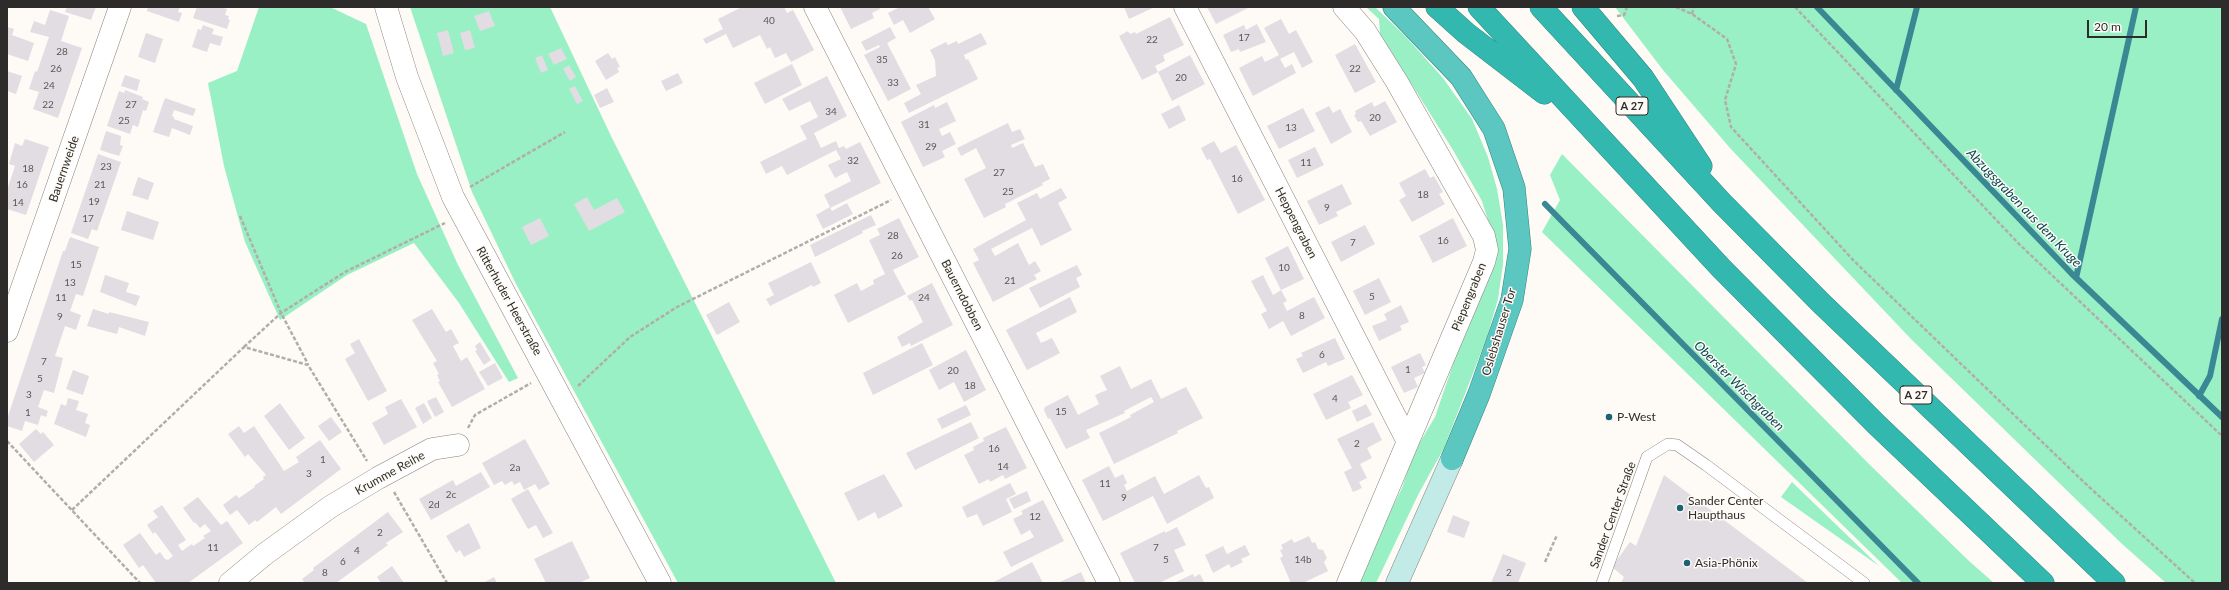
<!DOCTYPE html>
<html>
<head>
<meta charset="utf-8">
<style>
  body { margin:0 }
  #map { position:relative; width:2229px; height:590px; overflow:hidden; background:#fefaf5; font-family:Lato,sans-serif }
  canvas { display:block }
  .frame { position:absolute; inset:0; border:8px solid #2d2c2a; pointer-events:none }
  .scale { position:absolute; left:2087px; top:20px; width:60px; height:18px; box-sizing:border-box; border:2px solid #2d2c2a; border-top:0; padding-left:5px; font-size:12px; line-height:14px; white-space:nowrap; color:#2d2c2a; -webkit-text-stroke:3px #fefaf5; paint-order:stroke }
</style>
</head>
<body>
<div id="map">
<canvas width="2229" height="590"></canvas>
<div class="frame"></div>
<div class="scale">20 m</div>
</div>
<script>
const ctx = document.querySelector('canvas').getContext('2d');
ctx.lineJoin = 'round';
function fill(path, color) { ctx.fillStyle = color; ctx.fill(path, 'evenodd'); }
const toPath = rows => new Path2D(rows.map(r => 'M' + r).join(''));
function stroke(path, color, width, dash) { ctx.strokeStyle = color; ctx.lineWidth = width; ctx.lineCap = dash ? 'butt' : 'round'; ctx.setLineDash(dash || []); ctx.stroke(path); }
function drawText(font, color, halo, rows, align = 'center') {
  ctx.font = font + ' Lato,sans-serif'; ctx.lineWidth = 3; ctx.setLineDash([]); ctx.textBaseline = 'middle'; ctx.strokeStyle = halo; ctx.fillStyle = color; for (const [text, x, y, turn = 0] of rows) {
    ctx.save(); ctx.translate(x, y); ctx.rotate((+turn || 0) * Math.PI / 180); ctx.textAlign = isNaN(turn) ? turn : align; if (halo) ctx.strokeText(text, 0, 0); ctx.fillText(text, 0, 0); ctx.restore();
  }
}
fill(toPath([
  [259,7,330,7,366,24,417,174,458,265,518,378,509,382,459,303,414,243,347,275,280,320,245,242,224,166,208,83,237,71],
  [410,7,550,7,611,136,836,583,678,583,515,282,472,192],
  [1366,7,1375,7,1406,37,1443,78,1472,119,1488,157,1497,189,1503,225,1503,264,1498,299,1487,337,1444,448,1418,495,1376,583,1360,583,1385,522,1402,488,1413,454,1435,417,1458,350,1491,230,1482,201,1453,150,1380,34,1379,19],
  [1615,7,2222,7,2222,583,2166,583,2121,543,1911,339,1730,148,1663,70],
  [1562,154,1871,466,1969,561,1994,583,1902,583,1542,232,1560,200,1550,175],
  [1792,482,1879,566,1781,497]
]), '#98f0c4');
stroke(toPath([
  [1817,7,2072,274,2222,417],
  [1896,90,1917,7],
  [1545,204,1918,583],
  [2076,278,2136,7],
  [2199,396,2210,376,2222,319]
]), '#3a8894', 6);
fill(toPath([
  [67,7,96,7,91,20,65,12],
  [148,7,180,7,178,12,182,13,179,22,147,11],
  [197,7,220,7,227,9,225,15,229,16,228,19,230,20,227,29,193,18],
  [742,7,784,7,787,13,793,10,814,50,791,62,786,53,775,58,770,47,767,49,760,35,733,48,726,34,706,44,703,39,723,29,718,19],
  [840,7,879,7,880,9,872,13,874,18,851,29],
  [900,7,928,7,935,19,910,33,903,20,894,25,888,13],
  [1124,7,1155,7,1129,19],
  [1207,7,1250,7,1216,24],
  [50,10,69,16,61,41,82,48,58,118,33,109,39,92,29,89,35,71,37,72,49,37,30,32,34,21,45,25],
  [489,11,495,26,480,31,474,16],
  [1170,17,1184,45,1163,55,1165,61,1155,66,1158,72,1190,55,1205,84,1172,101,1158,72,1142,80,1119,36,1128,31,1130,34,1135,32,1136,34],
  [1281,19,1289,34,1296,30,1313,62,1302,68,1294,52,1280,59,1285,68,1292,64,1296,73,1253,96,1239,68,1262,56,1265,62,1279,55,1264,28],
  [1257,24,1266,42,1240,52,1239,49,1231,52,1223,35,1244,25,1246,30],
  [203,25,214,29,212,34,223,37,220,46,210,43,207,52,192,47,198,29,201,30],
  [7,27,14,29,12,35,34,43,28,61,7,54],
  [890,27,896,38,887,43,911,89,888,101,864,55,880,47,879,45,866,51,861,42],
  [448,30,454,53,443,56,437,33],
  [470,30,475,48,465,50,460,33],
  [146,33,163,39,155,63,138,57],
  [981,33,987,44,964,55,966,60,968,59,978,79,909,113,904,103,921,94,916,85,936,76,935,60,930,50,946,42,948,45,957,41,958,44],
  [1355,44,1376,82,1355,93,1335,55],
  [561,48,567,59,554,65,548,54],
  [608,53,612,59,615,57,620,67,617,68,619,72,606,80,595,61],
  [542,55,548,70,541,73,535,58],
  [792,64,802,85,765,104,754,83],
  [569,65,576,77,570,81,563,69],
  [7,71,22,76,16,94,7,91],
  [678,73,683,83,666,91,661,81],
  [125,75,140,80,137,91,121,86],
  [827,76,847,116,814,133,821,148,836,141,839,148,844,146,846,149,860,142,881,183,830,208,832,211,847,203,853,214,823,229,816,215,830,207,824,195,851,181,847,172,835,178,828,165,841,159,836,150,787,175,782,166,766,174,760,162,807,139,800,126,818,117,810,101,789,111,782,99],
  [575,86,583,101,577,104,569,89],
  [607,88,614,102,600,108,594,95],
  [125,90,143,97,142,99,149,102,146,111,143,110,138,127,133,125,130,134,107,126,119,91,124,93],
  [165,98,196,109,193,116,174,110,172,116,174,117,174,119,193,126,190,135,172,128,169,137,153,132],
  [1385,101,1397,122,1370,136,1361,121,1358,122,1354,115,1356,114,1355,111,1372,102,1374,107],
  [947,102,956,121,939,129,942,136,950,132,956,144,942,151,945,157,923,167,901,122,934,105,935,108],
  [1179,105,1186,120,1169,129,1161,114],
  [1329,106,1333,113,1340,109,1352,132,1331,144,1315,113],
  [1303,108,1315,131,1279,149,1267,126],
  [1008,123,1012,132,1020,129,1025,139,1011,145,1012,148,1023,143,1035,167,1043,164,1050,179,1042,183,1043,185,1005,204,1006,207,984,218,964,179,986,168,976,148,961,156,957,148],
  [106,131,121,136,120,145,123,146,119,156,100,150],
  [25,139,49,147,26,215,7,209,7,190,15,166,9,164,15,143,22,146],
  [1214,141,1221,153,1236,145,1265,200,1238,214,1210,159,1207,160,1201,148],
  [1315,147,1324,165,1297,178,1288,160],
  [98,154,121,162,97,231,92,229,88,239,71,233],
  [1425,169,1430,178,1434,176,1443,192,1439,194,1445,204,1412,222,1399,200,1406,196,1399,183],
  [138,177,154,183,148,200,132,195],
  [1342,184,1352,204,1336,212,1338,216,1319,225,1307,201],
  [1061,188,1067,198,1058,203,1072,230,1041,246,1032,228,991,249,995,256,1018,243,1029,265,1035,261,1041,271,1034,275,1037,279,993,302,973,263,979,260,973,249,1026,220,1017,203,1037,193,1040,199],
  [587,197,594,210,617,198,625,212,589,231,574,204],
  [127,211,159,222,153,240,121,230],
  [871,215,876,225,862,231,863,233,815,257,810,245],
  [540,218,549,236,531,245,522,227],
  [899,218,919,257,893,270,906,294,848,323,834,295,857,283,861,291,874,284,873,280,885,274,869,240,880,235,877,229],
  [1453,218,1467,246,1433,263,1419,236],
  [1365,225,1375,244,1341,262,1331,242],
  [70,237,99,247,83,296,76,294,70,311,81,315,76,330,65,326,55,356,63,358,54,393,44,390,38,407,48,411,46,417,41,415,38,425,25,421,22,431,7,426,8,416,63,251,65,251],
  [1288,246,1304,279,1281,290,1265,258],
  [811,262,821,283,813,287,812,285,770,306,766,299,774,295,768,283],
  [1077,265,1082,275,1076,278,1080,287,1040,308,1029,288],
  [105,275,129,283,126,292,140,296,136,306,100,292],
  [1263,275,1273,295,1281,290,1287,301,1283,303,1287,311,1314,297,1325,318,1291,336,1283,321,1269,329,1261,314,1267,311,1251,281],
  [1379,278,1391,302,1365,315,1353,291],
  [932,283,953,325,911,346,910,343,902,347,897,337,923,322,912,300,910,301,907,296],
  [1070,297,1077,312,1036,333,1041,343,1052,338,1060,353,1027,370,1006,330],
  [729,302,740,322,717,335,706,315],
  [1401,305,1409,322,1400,326,1402,330,1379,341,1372,326,1387,320,1384,314],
  [93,309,109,314,109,312,149,322,145,336,119,327,117,334,87,326],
  [432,309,446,332,451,329,459,343,453,346,461,361,467,357,485,389,452,407,438,382,440,381,437,375,439,374,433,363,437,361,412,320],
  [1335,338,1345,359,1328,366,1326,362,1303,373,1296,359,1303,356,1301,353],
  [359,339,387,391,368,401,345,359,355,353,350,344],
  [480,342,491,360,484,365,475,351,477,350,475,346],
  [922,343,933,365,873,395,863,373],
  [966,350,986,390,964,402,954,382,939,390,929,370],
  [1420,353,1426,365,1422,367,1425,373,1414,378,1418,387,1404,393,1391,367],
  [495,363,503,378,488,386,479,372],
  [1120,366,1131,389,1151,379,1161,399,1186,387,1203,418,1177,431,1178,433,1114,464,1099,433,1131,417,1130,415,1154,402,1151,397,1124,411,1125,413,1086,430,1090,438,1066,449,1050,418,1048,419,1044,410,1045,407,1068,395,1078,415,1099,404,1095,395,1107,390,1100,376],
  [73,370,89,376,83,395,66,389],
  [1352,375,1363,395,1348,402,1351,408,1326,420,1313,394],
  [436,397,444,412,435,417,427,401],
  [68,398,79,401,76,410,88,414,85,423,90,425,86,437,54,424,61,404,66,406],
  [401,399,417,427,384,445,372,423,388,414,385,407],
  [280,403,305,438,289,450,264,416],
  [424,403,432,418,423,424,415,408],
  [1366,404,1372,415,1357,422,1352,411],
  [966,405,971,415,942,429,937,419],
  [331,417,342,432,329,441,318,426],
  [971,422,979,438,915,470,906,453],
  [1373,422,1382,440,1367,448,1372,458,1360,464,1367,478,1359,482,1362,488,1353,492,1344,472,1352,468,1337,439],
  [239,426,244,433,254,426,284,471,299,462,296,457,320,440,341,469,281,514,276,507,257,522,255,520,249,525,237,510,230,515,223,505,236,495,239,498,255,487,254,486,264,479,263,477,266,475,248,454,245,457,228,434],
  [1006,427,1027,468,1005,479,1003,475,990,482,989,479,979,484,964,455,974,450,973,447,984,441,983,438],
  [36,429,41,434,43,432,54,445,34,462,19,444],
  [525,439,550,484,539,490,535,484,524,490,520,482,514,485,512,481,505,485,502,481,494,485,482,463],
  [1109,466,1115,478,1123,474,1127,483,1124,485,1127,491,1155,476,1164,494,1199,475,1206,488,1209,487,1214,498,1167,524,1153,496,1103,521,1082,480],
  [481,472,490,487,431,520,419,499,453,480,456,486],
  [884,474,903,506,878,519,875,512,858,521,844,493],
  [1664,475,1808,583,1621,583,1624,577,1612,567,1630,542,1636,546],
  [1010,483,1016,494,1006,499,1012,512,983,526,977,514,967,518,962,507],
  [528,489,553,533,543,538,536,525,528,529,511,499],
  [1027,491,1031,501,1014,509,1009,499],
  [198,497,221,525,227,521,243,543,188,583,156,583,143,565,139,568,123,545,140,533,156,555,160,552,165,559,168,560,173,556,155,532,153,534,147,525,158,517,153,511,162,505,186,540,178,545,182,551,192,544,193,546,205,538,203,536,211,531,205,524,200,528,195,522,194,523,183,508],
  [1043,500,1064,541,1011,567,1003,552,1034,537,1030,530,1021,535,1013,519,1023,514,1021,511],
  [388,512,403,532,386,543,388,545,336,583,305,583,302,579,314,570,313,568],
  [1453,515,1470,522,1464,538,1447,532],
  [469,523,481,548,464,557,460,550,456,553,446,536],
  [1177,527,1186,545,1174,550,1184,571,1159,583,1135,583,1120,553,1165,531,1165,533],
  [1309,536,1312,543,1315,542,1318,549,1323,550,1327,558,1324,562,1328,571,1303,583,1291,583,1280,558,1283,556,1280,550,1283,549,1281,545,1292,539,1294,543],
  [572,541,590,578,579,583,546,583,534,559],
  [1245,545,1250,555,1241,559,1243,562,1231,568,1229,564,1213,573,1205,555,1223,546,1227,554],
  [1503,554,1526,563,1518,583,1491,583],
  [1032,562,1043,583,992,583],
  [392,566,404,583,381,583,377,577],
  [1081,572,1086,583,1058,583],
  [1193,574,1194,577,1200,574,1204,582,1174,583],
  [494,577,497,583,483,583]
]), '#e1dde3');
const service = toPath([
  [1602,583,1647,457,1668,444,1677,445,1706,465,1864,583]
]);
const minor = toPath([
  [386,7,407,77,453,197,660,583],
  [815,7,1109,583],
  [1185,7,1407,440],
  [1344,7,1365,31,1397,82,1484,236,1487,250,1484,262,1348,583],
  [7,331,120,7],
  [230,583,265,554,330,507,378,478,432,449,458,445]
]);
const secondary = toPath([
  [1397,583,1452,459]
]);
const trunk = toPath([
  [1394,7,1461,77,1494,129,1514,188,1520,249,1512,300,1479,394,1452,459]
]);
const motorway = toPath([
  [1437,7,1466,33,1544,93],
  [1479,7,1721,268,1876,424,2043,583],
  [1541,7,1722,203,1821,303,2114,583],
  [1583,7,1643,78,1701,166]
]);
stroke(service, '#87847f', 12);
stroke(minor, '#87847f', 23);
stroke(secondary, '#87847f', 23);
stroke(trunk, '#318781', 23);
stroke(motorway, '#318781', 23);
stroke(toPath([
  [1676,7,1692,14,1727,39,1736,64,1725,100,1731,127,1854,261,2088,486,2195,583],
  [1795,7,2019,244,2222,436],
  [1692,14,1694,7],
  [1617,16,1624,15,1627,7],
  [470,187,565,132],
  [240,216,281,313,308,364],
  [244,347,281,313,345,272,445,223],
  [578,386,630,337,677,307,891,200],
  [468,428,475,415,531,383],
  [7,441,140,583],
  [394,492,447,583],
  [72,510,244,347,308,365,367,461],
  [1545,562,1557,535]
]), '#b1aeaa', 2.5, [4, 2]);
stroke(service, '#fff', 11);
stroke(minor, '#fff', 22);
stroke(secondary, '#c2eae7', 22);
stroke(trunk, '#5cc6c0', 22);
stroke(motorway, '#33b8b0', 22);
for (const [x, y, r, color] of [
  [1609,417,4,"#1e6174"],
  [1680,508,4,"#1e6174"],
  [1687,563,4,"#1e6174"]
]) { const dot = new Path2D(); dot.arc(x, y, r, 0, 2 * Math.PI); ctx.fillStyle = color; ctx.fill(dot); stroke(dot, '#fefaf5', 1.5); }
drawText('10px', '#5a5858', null, [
  ["40",769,21],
  ["17",1244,38],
  ["22",1152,40],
  ["28",62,52],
  ["35",882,60],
  ["26",56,69],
  ["22",1355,69],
  ["20",1181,78],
  ["33",893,83],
  ["24",49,86],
  ["22",48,105],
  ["27",131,105],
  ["34",831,112],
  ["20",1375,118],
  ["25",124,121],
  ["31",924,125],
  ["13",1291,128],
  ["29",931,147],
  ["32",853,161],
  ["11",1306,163],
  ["23",106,167],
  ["18",28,169],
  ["27",999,173],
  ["16",1237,179],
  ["16",22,185],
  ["21",100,185],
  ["25",1008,192],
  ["18",1423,195],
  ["19",94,202],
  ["14",18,203],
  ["9",1327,208],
  ["17",88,219],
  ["28",893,236],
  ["16",1443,241],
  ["7",1353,243],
  ["26",897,256],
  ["15",76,265],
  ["10",1284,268],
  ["21",1010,281],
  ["13",70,283],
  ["5",1372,297],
  ["11",61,298],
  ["24",924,298],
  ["8",1302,316],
  ["9",60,317],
  ["6",1322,355],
  ["7",44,362],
  ["1",1408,370],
  ["20",953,371],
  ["5",40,379],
  ["18",970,386],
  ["3",29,395],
  ["4",1335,399],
  ["15",1061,412],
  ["1",28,413],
  ["2",1357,444],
  ["16",994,449],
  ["1",323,460],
  ["14",1003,467],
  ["2a",515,468],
  ["3",309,474],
  ["11",1105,484],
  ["2c",451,495],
  ["9",1124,498],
  ["2d",434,505],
  ["12",1035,517],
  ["2",380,533],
  ["11",213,548],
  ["7",1156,548],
  ["4",357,551],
  ["5",1166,560],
  ["14b",1303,560],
  ["6",343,562],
  ["8",325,573],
  ["2",1509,573]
]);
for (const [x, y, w] of [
  [1632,106,32],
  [1916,395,32]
]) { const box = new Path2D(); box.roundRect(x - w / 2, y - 9, w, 18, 3); ctx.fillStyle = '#fefaf5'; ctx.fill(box); stroke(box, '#2d2c2a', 1); }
drawText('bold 11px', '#2d2c2a', null, [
  ["A 27",1632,106],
  ["A 27",1916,395]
]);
drawText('12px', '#2d2c2a', '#fefaf5', [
  ["Bauernweide",64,169,-71],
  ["Heppengraben",1296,223,63],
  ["Bauerndobben",962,295,63],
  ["Piepengraben",1469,297,-68],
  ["Ritterhuder Heerstraße",509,301,61],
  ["Oslebshauser Tor",1499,332,-73],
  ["Krumme Reihe",390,473,-29],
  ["Sander Center Straße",1613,515,-70]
]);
drawText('12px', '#2d2c2a', '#fefaf5', [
  ["P-West",1617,417],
  ["Sander Center",1688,501],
  ["Haupthaus",1688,515],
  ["Asia-Phönix",1695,563]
], 'left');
drawText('italic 13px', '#054953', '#fefaf5', [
  ["Abzugsgraben aus dem Kruge",2024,208,46],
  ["Oberster Wischgraben",1739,386,45]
]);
</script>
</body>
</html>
